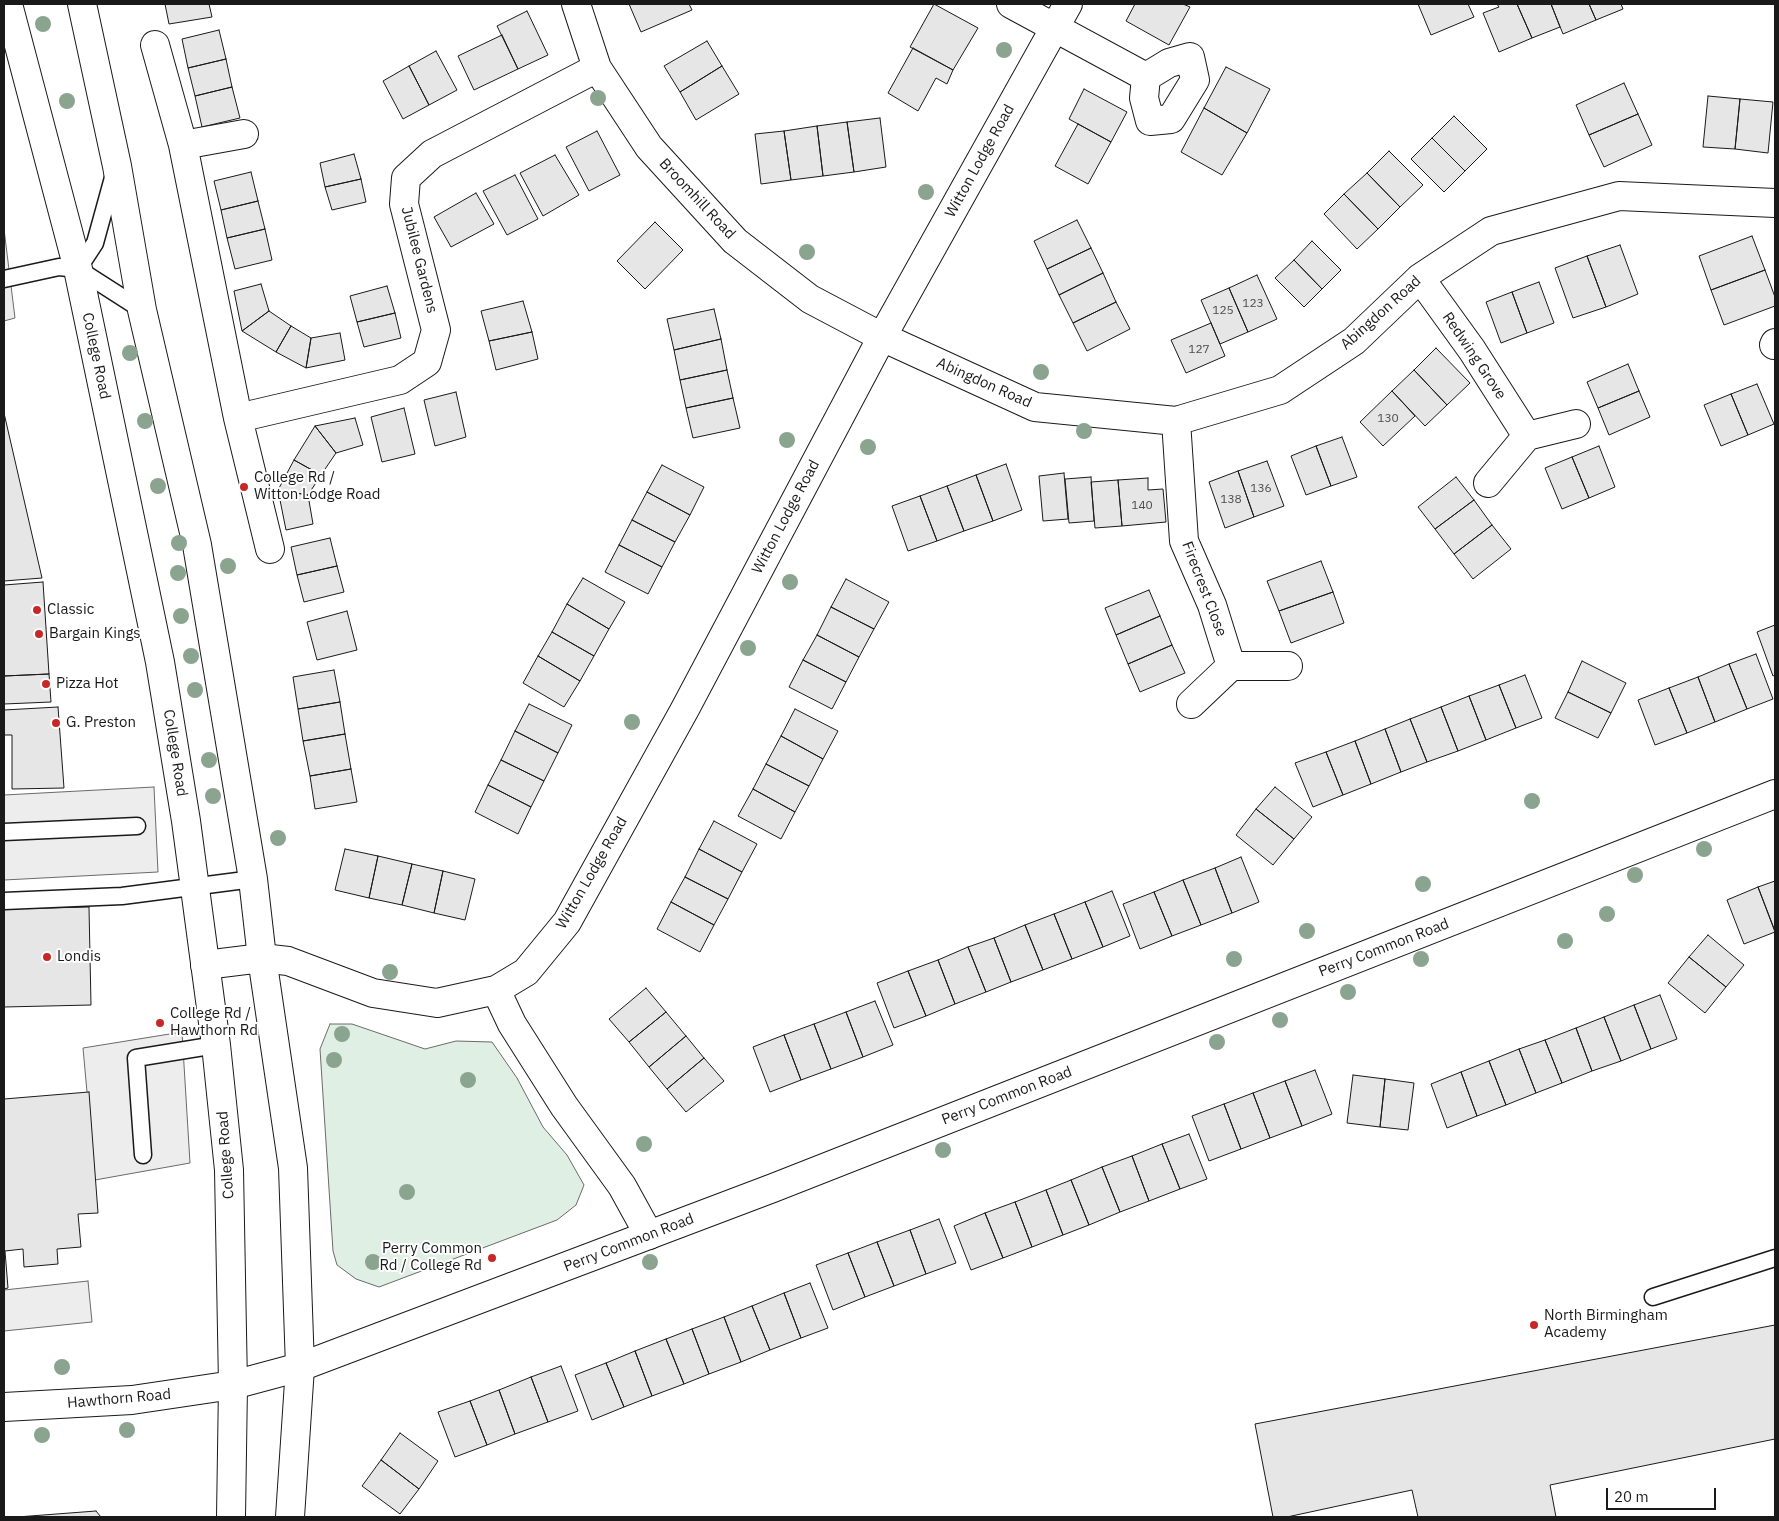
<!DOCTYPE html>
<html>
<head>
<meta charset="utf-8">
<style>
  body { margin:0 }
  #map { position:relative; width:1779px; height:1521px; overflow:hidden; background:#fff; font-family:"IBM Plex Sans",sans-serif }
  canvas { display:block }
  .frame { position:absolute; inset:0; border:5px solid #1a1a1a; pointer-events:none }
  .scale { position:absolute; left:1606px; top:1488px; width:110px; height:22px; box-sizing:border-box; border:2px solid #1a1a1a; border-top:0; padding-left:6px; font-size:15px; line-height:18px; white-space:nowrap; color:#1a1a1a; -webkit-text-stroke:4px #fff; paint-order:stroke }
</style>
</head>
<body>
<div id="map">
<canvas width="1779" height="1521"></canvas>
<div class="frame"></div>
<div class="scale">20 m</div>
</div>
<script>
const ctx = document.querySelector('canvas').getContext('2d');
ctx.lineJoin = 'round';
function fill(path, color) { ctx.fillStyle = color; ctx.fill(path, 'evenodd'); }
const toPath = rows => new Path2D(rows.map(r => 'M' + r).join(''));
function stroke(path, color, width, dash) { ctx.strokeStyle = color; ctx.lineWidth = width; ctx.lineCap = dash ? 'butt' : 'round'; ctx.setLineDash(dash || []); ctx.stroke(path); }
function drawText(font, color, halo, rows, align = 'center') {
  ctx.font = font + ' "IBM Plex Sans",sans-serif'; ctx.lineWidth = 4; ctx.setLineDash([]); ctx.textBaseline = 'middle'; ctx.strokeStyle = halo; ctx.fillStyle = color; for (const [text, x, y, turn = 0] of rows) {
    ctx.save(); ctx.translate(x, y); ctx.rotate((+turn || 0) * Math.PI / 180); ctx.textAlign = isNaN(turn) ? turn : align; if (halo) ctx.strokeText(text, 0, 0); ctx.fillText(text, 0, 0); ctx.restore();
  }
}
const green = toPath([
  [330,1024,352,1024,425,1049,456,1041,492,1042,517,1078,543,1127,567,1155,584,1185,576,1205,557,1220,379,1287,356,1279,337,1265,333,1251,320,1049,330,1024]
]);
fill(green, '#e0efe3');
stroke(green, '#6a6a6a', 1);
const parking = toPath([
  [4,229,15,318,4,321,4,229],
  [154,787,158,872,4,880,4,795,154,787],
  [182,1032,190,1163,95,1180,83,1048,182,1032],
  [88,1281,92,1322,4,1331,4,1290,88,1281]
]);
fill(parking, '#ededed');
stroke(parking, '#6a6a6a', 1);
const building = toPath([
  [165,4,209,4,212,17,169,24,165,4],
  [629,4,689,4,692,10,641,32,629,4],
  [934,4,978,28,953,70,910,47,934,4],
  [1135,4,1183,4,1190,7,1169,45,1126,21,1135,4],
  [1418,4,1468,4,1474,17,1431,35,1418,4],
  [1497,4,1517,4,1532,38,1499,52,1483,13,1499,7,1497,4],
  [1517,4,1551,4,1560,27,1532,38,1517,4],
  [1551,4,1589,4,1596,20,1563,34,1551,4],
  [1589,4,1621,4,1623,9,1596,20,1589,4],
  [527,11,548,55,518,69,497,26,527,11],
  [219,30,226,59,188,68,182,39,219,30],
  [502,35,518,69,474,90,458,56,502,35],
  [707,41,722,66,680,92,664,66,707,41],
  [913,48,953,70,947,84,936,78,918,111,888,93,913,48],
  [436,51,457,90,429,105,409,66,436,51],
  [226,59,232,87,195,96,188,68,226,59],
  [409,66,429,105,403,119,383,81,409,66],
  [722,66,739,94,696,120,680,92,722,66],
  [1226,67,1270,89,1247,133,1204,108,1226,67],
  [1624,83,1638,114,1589,135,1576,105,1624,83],
  [232,87,240,118,202,127,195,96,232,87],
  [1084,89,1127,112,1111,142,1069,119,1084,89],
  [1708,96,1740,99,1735,149,1703,147,1708,96],
  [1740,99,1773,102,1768,153,1735,149,1740,99],
  [1204,108,1247,133,1222,175,1181,152,1204,108],
  [1638,114,1652,145,1604,167,1589,135,1638,114],
  [1454,116,1487,149,1465,171,1432,138,1454,116],
  [880,118,886,167,854,172,847,122,880,118],
  [847,122,854,172,823,176,817,126,847,122],
  [1078,124,1111,142,1088,184,1055,166,1078,124],
  [817,126,823,176,791,180,784,131,817,126],
  [597,131,620,175,589,191,566,147,597,131],
  [784,131,791,180,761,184,755,134,784,131],
  [1432,138,1465,171,1444,192,1411,159,1432,138],
  [1389,151,1423,185,1400,207,1367,173,1389,151],
  [354,154,361,179,325,187,320,163,354,154],
  [555,155,579,195,543,216,520,173,555,155],
  [251,172,258,201,221,210,214,181,251,172],
  [1367,173,1400,207,1378,229,1344,194,1367,173],
  [515,175,538,219,507,235,483,191,515,175],
  [361,179,366,202,332,210,325,187,361,179],
  [476,193,494,224,451,247,434,217,476,193],
  [1344,194,1378,229,1357,249,1324,214,1344,194],
  [258,201,265,229,227,238,221,210,258,201],
  [1077,220,1091,248,1047,269,1034,241,1077,220],
  [655,222,683,250,645,289,617,261,655,222],
  [265,229,272,260,235,269,227,238,265,229],
  [1752,236,1765,270,1711,290,1699,256,1752,236],
  [1312,241,1341,270,1322,289,1294,260,1312,241],
  [1620,245,1638,294,1606,307,1587,256,1620,245],
  [1091,248,1103,273,1059,295,1047,269,1091,248],
  [1587,256,1606,307,1573,318,1555,268,1587,256],
  [1294,260,1322,289,1304,307,1275,278,1294,260],
  [1765,270,1775,297,1775,306,1724,325,1711,290,1765,270],
  [1103,273,1116,302,1073,323,1059,295,1103,273],
  [1257,275,1277,319,1248,332,1229,288,1257,275],
  [1539,282,1554,323,1527,333,1512,292,1539,282],
  [261,284,269,311,242,331,234,291,261,284],
  [387,286,395,313,357,322,350,296,387,286],
  [1229,288,1248,332,1220,344,1201,300,1229,288],
  [1512,292,1527,333,1501,343,1486,302,1512,292],
  [523,301,532,332,489,341,481,311,523,301],
  [1116,302,1130,329,1087,351,1073,323,1116,302],
  [714,309,721,339,674,350,667,319,714,309],
  [269,311,291,326,276,352,242,331,269,311],
  [395,313,401,338,364,347,357,322,395,313],
  [1211,323,1225,356,1186,373,1171,340,1211,323],
  [291,326,311,338,306,368,276,352,291,326],
  [532,332,538,359,496,370,489,341,532,332],
  [340,333,345,360,306,368,311,338,340,333],
  [721,339,727,370,680,380,674,350,721,339],
  [1436,348,1470,383,1447,405,1414,370,1436,348],
  [1628,364,1639,391,1598,408,1587,382,1628,364],
  [727,370,733,398,686,408,680,380,727,370],
  [1414,370,1447,405,1425,426,1392,391,1414,370],
  [1757,384,1774,424,1748,435,1731,394,1757,384],
  [1392,391,1415,416,1383,446,1360,422,1392,391],
  [1639,391,1650,417,1609,435,1598,408,1639,391],
  [456,392,466,437,435,446,424,400,456,392],
  [1731,394,1748,435,1721,446,1704,405,1731,394],
  [733,398,740,428,693,438,686,408,733,398],
  [404,408,415,454,382,462,371,417,404,408],
  [4,413,42,578,4,581,4,413],
  [355,418,363,445,336,453,315,426,355,418],
  [315,426,336,453,321,475,294,460,315,426],
  [1342,437,1357,477,1331,486,1316,446,1342,437],
  [1316,446,1331,486,1306,495,1291,456,1316,446],
  [1599,446,1615,487,1589,498,1572,457,1599,446],
  [1572,457,1589,498,1562,509,1545,468,1572,457],
  [294,460,321,475,308,495,278,490,294,460],
  [1267,461,1284,506,1254,517,1238,471,1267,461],
  [1006,464,1022,510,993,521,976,475,1006,464],
  [662,465,704,487,690,515,647,492,662,465],
  [1238,471,1254,517,1225,528,1209,482,1238,471],
  [1064,473,1068,519,1043,521,1039,476,1064,473],
  [976,475,993,521,964,531,947,486,976,475],
  [1091,477,1094,521,1069,523,1065,479,1091,477],
  [1456,477,1474,500,1435,529,1418,507,1456,477],
  [1148,478,1148,490,1163,489,1166,522,1122,526,1118,480,1148,478],
  [1118,480,1122,526,1095,528,1091,482,1118,480],
  [947,486,964,531,937,541,920,496,947,486],
  [278,490,308,495,313,524,286,530,278,490],
  [647,492,690,515,675,542,632,520,647,492],
  [920,496,937,541,908,551,892,506,920,496],
  [1474,500,1492,525,1454,554,1435,529,1474,500],
  [632,520,675,542,662,567,619,545,632,520],
  [1492,525,1511,549,1473,579,1454,554,1492,525],
  [330,538,337,566,297,575,291,547,330,538],
  [619,545,662,567,648,594,605,572,619,545],
  [1321,561,1333,592,1279,611,1267,581,1321,561],
  [337,566,344,592,304,602,297,575,337,566],
  [583,578,625,602,609,629,567,604,583,578],
  [846,579,889,602,874,629,831,607,846,579],
  [43,582,49,674,4,676,4,585,43,582],
  [1149,590,1160,616,1116,635,1105,608,1149,590],
  [1333,592,1344,623,1291,643,1279,611,1333,592],
  [567,604,609,629,594,656,552,632,567,604],
  [831,607,874,629,859,657,817,635,831,607],
  [347,611,357,650,317,660,307,622,347,611],
  [1160,616,1172,645,1128,664,1116,635,1160,616],
  [1775,625,1775,675,1773,676,1757,632,1775,625],
  [552,632,594,656,580,681,538,656,552,632],
  [817,635,859,657,846,682,803,660,817,635],
  [1172,645,1185,673,1140,692,1128,664,1172,645],
  [1756,654,1773,699,1747,709,1729,664,1756,654],
  [538,656,580,681,564,707,523,683,538,656],
  [803,660,846,682,832,709,789,687,803,660],
  [1582,661,1626,683,1611,713,1568,692,1582,661],
  [1729,664,1747,709,1715,722,1698,677,1729,664],
  [334,670,340,702,298,709,293,677,334,670],
  [49,674,51,702,4,704,4,676,49,674],
  [1525,675,1542,718,1516,728,1499,685,1525,675],
  [1698,677,1715,722,1687,733,1669,688,1698,677],
  [1499,685,1516,728,1486,740,1469,696,1499,685],
  [1669,688,1687,733,1655,745,1638,700,1669,688],
  [1568,692,1611,713,1598,738,1555,718,1568,692],
  [1469,696,1486,740,1458,751,1441,707,1469,696],
  [340,702,345,734,303,741,298,709,340,702],
  [529,704,572,725,558,753,515,731,529,704],
  [58,707,64,788,12,789,12,735,4,735,4,710,58,707],
  [1441,707,1458,751,1427,762,1410,719,1441,707],
  [795,709,838,731,823,759,781,736,795,709],
  [1410,719,1427,762,1401,772,1385,729,1410,719],
  [1385,729,1401,772,1371,784,1355,741,1385,729],
  [515,731,558,753,544,781,501,760,515,731],
  [345,734,351,769,310,776,303,741,345,734],
  [781,736,823,759,809,786,766,764,781,736],
  [1355,741,1371,784,1343,795,1326,752,1355,741],
  [1326,752,1343,795,1313,807,1295,763,1326,752],
  [501,760,544,781,531,807,488,785,501,760],
  [766,764,809,786,795,812,753,789,766,764],
  [351,769,357,802,315,809,310,776,351,769],
  [488,785,531,807,518,834,475,812,488,785],
  [1275,787,1312,817,1294,839,1256,809,1275,787],
  [753,789,795,812,781,839,738,816,753,789],
  [1256,809,1294,839,1273,865,1236,835,1256,809],
  [714,821,757,844,742,872,699,849,714,821],
  [345,849,378,856,369,898,335,890,345,849],
  [699,849,742,872,728,899,685,877,699,849],
  [378,856,412,864,402,905,369,898,378,856],
  [1241,857,1259,902,1232,913,1215,868,1241,857],
  [412,864,443,871,434,913,402,905,412,864],
  [1215,868,1232,913,1201,925,1183,880,1215,868],
  [443,871,475,879,465,920,434,913,443,871],
  [685,877,728,899,714,925,671,902,685,877],
  [1183,880,1201,925,1172,936,1154,892,1183,880],
  [1775,881,1775,931,1758,887,1775,881],
  [1758,887,1775,932,1744,944,1727,900,1758,887],
  [1112,891,1130,936,1103,947,1085,902,1112,891],
  [1154,892,1172,936,1140,949,1123,904,1154,892],
  [671,902,714,925,700,952,657,929,671,902],
  [1085,902,1103,947,1072,959,1054,914,1085,902],
  [89,907,91,1005,4,1007,4,909,89,907],
  [1054,914,1072,959,1043,970,1025,925,1054,914],
  [1025,925,1043,970,1011,982,994,938,1025,925],
  [1708,935,1744,965,1726,987,1689,957,1708,935],
  [994,938,1011,982,986,992,968,947,994,938],
  [968,947,986,992,955,1004,938,960,968,947],
  [1689,957,1726,987,1705,1013,1668,983,1689,957],
  [938,960,955,1004,926,1016,908,971,938,960],
  [908,971,926,1016,894,1028,877,983,908,971],
  [646,988,666,1012,629,1042,609,1019,646,988],
  [1660,995,1677,1039,1651,1049,1634,1005,1660,995],
  [875,1001,893,1045,863,1057,846,1012,875,1001],
  [1634,1005,1651,1049,1621,1061,1604,1017,1634,1005],
  [666,1012,686,1036,649,1067,629,1042,666,1012],
  [846,1012,863,1057,831,1069,814,1024,846,1012],
  [1604,1017,1621,1061,1592,1071,1576,1028,1604,1017],
  [814,1024,831,1069,801,1080,784,1035,814,1024],
  [1576,1028,1592,1071,1562,1083,1545,1040,1576,1028],
  [784,1035,801,1080,770,1092,753,1047,784,1035],
  [686,1036,704,1058,667,1089,649,1067,686,1036],
  [1545,1040,1562,1083,1536,1093,1519,1049,1545,1040],
  [1519,1049,1536,1093,1506,1105,1489,1061,1519,1049],
  [704,1058,724,1081,686,1112,667,1089,704,1058],
  [1489,1061,1506,1105,1477,1116,1461,1072,1489,1061],
  [1315,1070,1332,1114,1302,1126,1285,1081,1315,1070],
  [1461,1072,1477,1116,1447,1128,1431,1084,1461,1072],
  [1353,1075,1385,1079,1380,1127,1347,1123,1353,1075],
  [1385,1079,1414,1083,1408,1130,1380,1127,1385,1079],
  [1285,1081,1302,1126,1270,1138,1253,1093,1285,1081],
  [89,1092,98,1213,78,1214,81,1247,57,1249,58,1264,24,1267,23,1249,5,1251,8,1288,4,1289,4,1099,89,1092],
  [1253,1093,1270,1138,1241,1149,1224,1104,1253,1093],
  [1224,1104,1241,1149,1209,1161,1192,1116,1224,1104],
  [1189,1134,1207,1179,1180,1189,1162,1144,1189,1134],
  [1162,1144,1180,1189,1149,1201,1132,1156,1162,1144],
  [1132,1156,1149,1201,1120,1212,1102,1167,1132,1156],
  [1102,1167,1120,1212,1089,1225,1071,1180,1102,1167],
  [1071,1180,1089,1225,1063,1235,1046,1190,1071,1180],
  [1046,1190,1063,1235,1032,1247,1015,1202,1046,1190],
  [1015,1202,1032,1247,1003,1258,985,1213,1015,1202],
  [985,1213,1003,1258,971,1270,954,1226,985,1213],
  [939,1219,956,1263,926,1274,910,1230,939,1219],
  [910,1230,926,1274,894,1286,877,1242,910,1230],
  [877,1242,894,1286,865,1297,848,1253,877,1242],
  [848,1253,865,1297,833,1310,816,1265,848,1253],
  [810,1283,828,1328,801,1338,784,1293,810,1283],
  [784,1293,801,1338,770,1350,752,1306,784,1293],
  [752,1306,770,1350,741,1362,724,1317,752,1306],
  [724,1317,741,1362,709,1374,692,1329,724,1317],
  [1775,1325,1775,1439,1550,1485,1556,1517,1418,1517,1412,1490,1287,1517,1273,1517,1255,1424,1775,1325],
  [692,1329,709,1374,684,1384,666,1339,692,1329],
  [666,1339,684,1384,652,1396,635,1351,666,1339],
  [635,1351,652,1396,624,1407,606,1363,635,1351],
  [606,1363,624,1407,592,1420,575,1375,606,1363],
  [561,1366,578,1411,548,1422,531,1377,561,1366],
  [531,1377,548,1422,515,1434,499,1390,531,1377],
  [499,1390,515,1434,487,1445,470,1401,499,1390],
  [470,1401,487,1445,455,1457,438,1412,470,1401],
  [400,1433,438,1461,419,1489,381,1460,400,1433],
  [381,1460,419,1489,400,1514,362,1486,381,1460],
  [96,1511,101,1517,17,1517,96,1511]
]);
fill(building, '#e6e6e6');
stroke(building, '#1a1a1a', 1);
const service = toPath([
  [78,269,95,243,114,174],
  [4,279,59,267,78,269,142,310],
  [4,832,137,826],
  [4,901,122,896,253,879],
  [143,1155,136,1058,216,1045],
  [1653,1297,1775,1258]
]);
const minor = toPath([
  [576,4,597,68,649,147,735,241,810,299,882,337,1035,407,1176,421,1280,390,1354,341,1420,278,1491,231,1619,196,1775,203],
  [1011,4,1146,77,1169,63,1190,57,1195,80,1171,119,1150,121,1144,98,1146,77],
  [155,45,183,145,238,418,270,549],
  [183,145,244,134],
  [1420,278,1472,350,1527,436,1576,424],
  [1774,345,1775,343],
  [238,418,400,380,427,362,436,330,404,204,406,178,432,154,597,68],
  [1176,421,1184,541,1212,605,1231,666,1288,666],
  [1488,483,1527,436],
  [1191,704,1231,666],
  [205,965,262,958,288,961,373,993,437,1003,496,990,526,972,567,922,685,709,882,337,1068,4],
  [496,990,512,1024,564,1106,622,1186,649,1235]
]);
const tertiary = toPath([
  [4,1407,132,1400,233,1385,300,1367,773,1188,1775,794]
]);
const primary = toPath([
  [8,4,78,269,160,662,186,821,216,1045,229,1170,233,1385,231,1517],
  [82,4,117,166,142,310,197,545,253,879,262,958,293,1168,300,1367,290,1517]
]);
stroke(service, '#1a1a1a', 19);
stroke(minor, '#1a1a1a', 30);
stroke(tertiary, '#1a1a1a', 30);
stroke(primary, '#1a1a1a', 30);
stroke(service, '#fff', 16);
stroke(minor, '#fff', 28);
stroke(tertiary, '#fff', 28);
stroke(primary, '#fff', 28);
ctx.fillStyle = '#8aa48f';
for (const [x, y] of [
  [43,24],
  [1004,50],
  [598,98],
  [67,101],
  [926,192],
  [807,252],
  [130,353],
  [1041,372],
  [145,421],
  [1084,431],
  [787,440],
  [868,447],
  [158,486],
  [179,543],
  [228,566],
  [178,573],
  [790,582],
  [181,616],
  [748,648],
  [191,656],
  [195,690],
  [632,722],
  [209,760],
  [213,796],
  [1532,801],
  [278,838],
  [1704,849],
  [1635,875],
  [1423,884],
  [1607,914],
  [1307,931],
  [1565,941],
  [1234,959],
  [1421,959],
  [390,972],
  [1348,992],
  [1280,1020],
  [342,1034],
  [1217,1042],
  [334,1060],
  [468,1080],
  [644,1144],
  [943,1150],
  [407,1192],
  [373,1262],
  [650,1262],
  [62,1367],
  [127,1430],
  [42,1435]
]) { ctx.beginPath(); ctx.arc(x, y, 8, 0, 2 * Math.PI); ctx.fill(); }
for (const [x, y, r, color] of [
  [244,487,5,"#c62828"],
  [37,610,5,"#c62828"],
  [39,634,5,"#c62828"],
  [46,684,5,"#c62828"],
  [56,723,5,"#c62828"],
  [47,957,5,"#c62828"],
  [160,1023,5,"#c62828"],
  [492,1258,5,"#c62828"],
  [1534,1325,5,"#c62828"]
]) { const dot = new Path2D(); dot.arc(x, y, r, 0, 2 * Math.PI); ctx.fillStyle = color; ctx.fill(dot); stroke(dot, '#fff', 2); }
drawText('12px', '#4d4d4d', null, [
  ["123",1253,304],
  ["125",1223,311],
  ["127",1199,350],
  ["130",1388,419],
  ["136",1261,489],
  ["138",1231,500],
  ["140",1142,506]
]);
drawText('15px', '#1a1a1a', '#fff', [
  ["Witton Lodge Road",980,161,-61],
  ["Broomhill Road",697,199,47],
  ["Jubilee Gardens",419,260,76],
  ["Abingdon Road",1381,313,-42],
  ["College Road",96,356,78],
  ["Redwing Grove",1474,356,56],
  ["Abingdon Road",984,383,24],
  ["Witton Lodge Road",786,517,-62],
  ["Firecrest Close",1204,589,69],
  ["College Road",175,753,81],
  ["Witton Lodge Road",592,873,-60],
  ["Perry Common Road",1384,948,-21],
  ["Perry Common Road",1007,1096,-21],
  ["College Road",226,1155,-94],
  ["Perry Common Road",629,1243,-21],
  ["Hawthorn Road",119,1399,-5]
]);
drawText('15px', '#1a1a1a', '#fff', [
  ["College Rd /",254,478],
  ["Witton Lodge Road",254,495],
  ["Classic",47,610],
  ["Bargain Kings",49,634],
  ["Pizza Hot",56,684],
  ["G. Preston",66,723],
  ["Londis",57,957],
  ["College Rd /",170,1014],
  ["Hawthorn Rd",170,1031],
  ["Perry Common",482,1249,"right"],
  ["Rd / College Rd",482,1266,"right"],
  ["North Birmingham",1544,1316],
  ["Academy",1544,1333]
], 'left');
</script>
</body>
</html>
